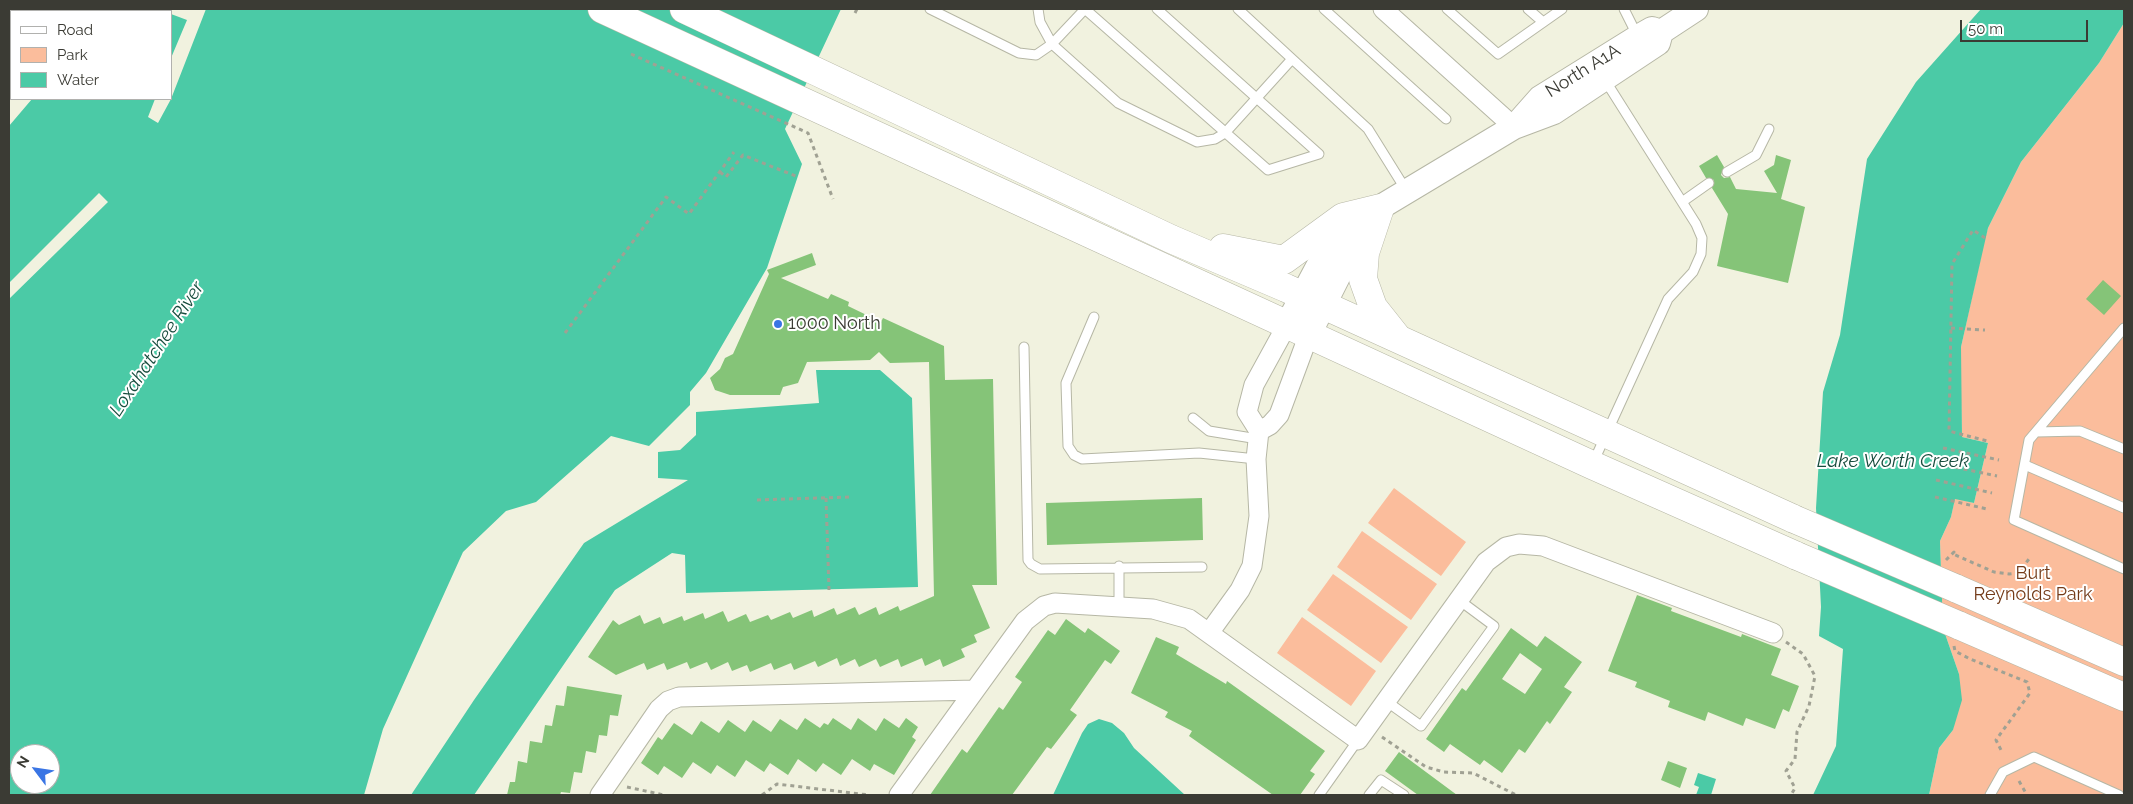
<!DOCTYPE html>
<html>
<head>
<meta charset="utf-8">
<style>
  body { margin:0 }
  #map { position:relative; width:2133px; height:804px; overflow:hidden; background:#f1f2df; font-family:Raleway,sans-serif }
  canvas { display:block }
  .frame { position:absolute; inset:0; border:10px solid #3b3b34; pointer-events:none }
  .legend { position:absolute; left:10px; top:10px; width:162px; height:90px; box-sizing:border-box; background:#fff; border:1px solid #b1b1ae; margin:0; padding:6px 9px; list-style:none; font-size:15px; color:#3b3b34 }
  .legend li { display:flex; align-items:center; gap:10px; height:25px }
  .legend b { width:25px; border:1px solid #b1b1ae }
  .north { position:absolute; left:10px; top:744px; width:50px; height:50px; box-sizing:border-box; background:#fff; border:1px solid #b1b1ae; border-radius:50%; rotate:301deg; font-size:14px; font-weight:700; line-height:20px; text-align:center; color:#3b3b34 }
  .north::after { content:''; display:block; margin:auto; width:18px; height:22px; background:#3a75e4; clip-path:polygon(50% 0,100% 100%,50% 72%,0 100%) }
  .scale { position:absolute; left:1960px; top:20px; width:128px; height:22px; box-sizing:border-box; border:2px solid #3b3b34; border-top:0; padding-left:6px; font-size:15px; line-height:18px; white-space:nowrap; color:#3b3b34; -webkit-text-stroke:4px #fff; paint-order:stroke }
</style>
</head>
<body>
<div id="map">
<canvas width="2133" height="804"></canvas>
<div class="frame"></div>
<ul class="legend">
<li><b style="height:6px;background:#fff"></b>Road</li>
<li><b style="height:14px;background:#fbbd9c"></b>Park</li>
<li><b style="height:14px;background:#4bcaa6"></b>Water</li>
</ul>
<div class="north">N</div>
<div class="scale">50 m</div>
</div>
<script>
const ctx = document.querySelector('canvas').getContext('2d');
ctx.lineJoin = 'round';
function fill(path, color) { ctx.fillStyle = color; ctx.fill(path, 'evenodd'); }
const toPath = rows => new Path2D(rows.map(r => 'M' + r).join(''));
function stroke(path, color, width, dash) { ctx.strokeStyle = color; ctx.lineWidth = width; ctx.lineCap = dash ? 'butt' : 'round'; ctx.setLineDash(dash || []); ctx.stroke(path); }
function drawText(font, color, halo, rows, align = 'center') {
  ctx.font = font + ' Raleway,sans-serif'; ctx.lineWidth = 4; ctx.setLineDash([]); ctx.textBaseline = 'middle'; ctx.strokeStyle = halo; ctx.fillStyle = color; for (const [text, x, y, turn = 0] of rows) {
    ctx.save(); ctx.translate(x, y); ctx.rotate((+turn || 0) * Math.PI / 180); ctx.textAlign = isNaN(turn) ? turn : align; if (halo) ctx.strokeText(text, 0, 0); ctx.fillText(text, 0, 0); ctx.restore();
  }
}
fill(toPath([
  [2124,23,2124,795,1929,795,1939,748,1953,730,1959,674,1943,628,1940,541,1951,517,1955,498,1974,503,1988,443,1962,437,1961,402,1961,347,1985,238,1988,228,2021,162,2099,63],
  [1394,488,1466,542,1441,576,1368,523],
  [1362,531,1437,584,1411,620,1337,567],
  [1333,574,1408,627,1381,663,1307,610],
  [1302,617,1376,671,1351,706,1277,653]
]), '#fbbd9c');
fill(toPath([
  [75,9,159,9,165,11,74,11],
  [206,9,841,9,785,129,802,164,767,268,706,373,690,392,690,405,649,446,611,436,536,502,506,511,463,552,383,729,364,795,9,795,9,299,108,202,99,193,9,283,9,126,32,99,155,99,148,117,158,123,171,99],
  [20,754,50,754,50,784,20,784],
  [1981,9,2124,9,2124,23,2099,63,2021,162,1988,228,1961,347,1962,437,1988,443,1974,503,1955,499,1951,517,1940,541,1943,628,1959,674,1962,700,1953,730,1939,748,1929,795,1813,795,1836,746,1843,649,1819,636,1821,607,1816,508,1823,392,1840,335,1867,159,1916,82],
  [171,14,187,20,171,58],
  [816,370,880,370,912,398,918,587,686,593,685,555,672,553,615,590,474,795,411,795,474,700,584,543,688,480,658,478,658,452,680,450,696,435,696,412,819,403],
  [1099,719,1112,723,1124,733,1134,748,1185,795,1053,795,1082,733,1088,724],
  [1698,773,1716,779,1711,795,1696,795,1699,787,1694,785]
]), '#4bcaa6');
fill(toPath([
  [1717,155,1724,167,1721,175,1724,178,1730,177,1736,189,1777,193,1764,171,1774,165,1776,155,1791,160,1781,199,1805,207,1788,283,1717,266,1728,214,1712,188,1714,180,1706,178,1699,166],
  [812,253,816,265,781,278,828,299,831,294,849,302,848,306,881,322,883,318,944,346,945,380,993,379,997,585,972,585,990,628,974,635,977,642,961,649,965,657,943,667,940,659,925,666,922,658,901,667,898,659,880,667,876,659,859,667,855,659,840,666,837,658,818,667,815,661,794,670,791,663,774,670,771,663,750,672,747,665,732,671,728,662,711,670,707,662,690,669,687,662,667,670,664,663,647,670,644,663,616,675,588,657,613,620,619,625,640,615,644,624,660,617,663,624,682,616,684,621,703,613,705,619,723,611,728,622,746,614,750,622,768,615,771,620,790,612,793,618,812,610,814,617,834,608,837,615,855,607,859,615,876,607,879,615,898,606,900,611,934,596,929,362,890,363,879,352,870,360,807,362,798,383,783,387,780,395,730,395,715,390,710,378,720,369,725,358,733,354,769,274,767,270],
  [2103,280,2121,296,2104,315,2086,299],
  [1202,498,1203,540,1047,545,1046,503],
  [1637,595,1672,608,1671,611,1741,637,1742,634,1781,649,1771,675,1799,686,1789,712,1783,709,1775,729,1746,718,1743,726,1708,712,1705,721,1668,707,1670,701,1635,687,1637,682,1608,671],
  [1066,619,1085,633,1088,628,1120,651,1111,664,1105,660,1070,710,1077,715,1051,749,1047,747,1012,795,930,795,962,749,967,753,999,707,1003,710,1022,682,1015,677,1048,630,1055,635],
  [1511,628,1537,647,1545,636,1582,662,1564,687,1572,692,1550,724,1547,721,1525,753,1519,749,1502,773,1484,760,1480,765,1450,744,1444,752,1426,739,1462,688,1466,691],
  [1520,653,1542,669,1525,694,1502,679],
  [1156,637,1179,647,1176,654,1226,684,1227,681,1325,751,1310,771,1315,774,1300,795,1273,795,1189,736,1192,731,1165,717,1168,712,1131,693],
  [567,686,622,695,618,716,610,715,607,736,599,735,596,753,586,751,582,773,574,772,570,793,561,792,560,795,507,795,510,782,515,782,518,761,527,763,530,741,542,743,545,725,552,726,556,705,564,706],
  [805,718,820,728,824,723,828,725,833,718,851,730,858,718,876,731,884,718,899,728,906,718,918,727,912,737,916,740,894,775,874,764,870,771,852,759,841,775,823,763,816,772,798,759,788,775,770,763,764,772,746,760,735,777,717,765,711,774,693,762,682,778,664,766,658,775,641,763,658,737,662,740,674,723,692,735,701,721,719,733,728,720,745,732,753,720,771,732,780,719,797,730],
  [1399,752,1457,795,1418,795,1385,771],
  [1668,761,1687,768,1680,788,1661,780]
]), '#85c478');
const service = toPath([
  [930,9,1019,53,1036,55,1052,44,1040,22,1038,9],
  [1085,9,1268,170,1319,154,1157,9],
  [1085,9,1052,44,1118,103,1197,142,1215,139,1225,133,1292,59],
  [1238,9,1368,129,1406,190],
  [1324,9,1446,119],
  [1447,9,1498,54,1562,9],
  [1528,9,1543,22],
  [1624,9,1637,35],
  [1727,172,1756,155,1769,129],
  [1682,202,1709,183],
  [1094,317,1066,383,1068,446,1074,455,1082,459,1199,453,1256,459],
  [2124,328,2029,440,2014,520,2124,569],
  [1024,347,1028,560,1031,564,1040,569,1202,567],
  [1193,418,1209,431,1258,439],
  [2036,432,2080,431,2124,449],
  [1593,463,1668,299,1693,272,1701,254,1702,238,1696,224,1605,80],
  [2025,465,2124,508],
  [1119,606,1119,566],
  [1386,701,1421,726,1494,626,1459,600],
  [1319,795,1358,740],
  [1369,795,1381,780,1404,795],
  [1990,795,2003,772,2034,757,2119,795]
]);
const minor = toPath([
  [1383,9,1514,127],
  [1259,431,1270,425,1279,415,1309,334],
  [1209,633,1240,590,1252,566,1259,516,1256,459,1259,431,1247,412,1254,385,1288,323],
  [600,795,659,709,668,701,679,697,975,690,1025,621,1044,606,1055,603,1153,609,1189,619,1358,740,1486,562,1506,547,1519,544,1543,546,1773,633],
  [899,795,975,690]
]);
const tertiary = toPath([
  [1517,124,1540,98,1638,37,1652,29,1661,32],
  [1288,323,1323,257,1335,239,1349,226,1514,127,1554,112,1658,43,1661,32,1696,9],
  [1309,334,1351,251,1369,224]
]);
const primary = toPath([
  [602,9,1592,465,1797,556],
  [684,9,1171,239,1286,288,1794,519],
  [1380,208,1365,253,1363,279,1373,307,1396,336],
  [1223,248,1284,260,1343,217,1380,208],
  [1955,588,2124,662],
  [1958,625,2124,697]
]);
stroke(service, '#b6b7a5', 11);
stroke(minor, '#b6b7a5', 21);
stroke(tertiary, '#b6b7a5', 26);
stroke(primary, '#b6b7a5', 29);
stroke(toPath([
  [855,13,857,9],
  [631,54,808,133,833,199],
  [720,172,726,177,743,155,798,177],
  [1985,238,1973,230,1952,264,1949,431,1987,441],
  [1951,328,1985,330],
  [565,333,666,197,689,214,734,152],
  [1943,448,1999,460],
  [1940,464,1997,476],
  [1936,480,1992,493],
  [1935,497,1987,509],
  [826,498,829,590],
  [757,500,850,497],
  [1946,560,1954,552,1953,554,1994,572,2009,574,2018,573,2029,559],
  [1786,642,1803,654,1815,676,1809,706,1797,732,1795,759,1786,771,1795,788,1791,795],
  [1954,646,1955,651,1970,659,2027,682,2030,693,1996,740,2001,750],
  [1382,737,1426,767,1444,772,1473,773,1516,795],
  [2019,781,2027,795],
  [627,787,664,795],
  [762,795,777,784,869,795]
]), '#a0a193', 3, [4, 4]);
stroke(service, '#fff', 9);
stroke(minor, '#fff', 19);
stroke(tertiary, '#fff', 24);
stroke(primary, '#fff', 28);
const primaryBridge = toPath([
  [1794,519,1955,588],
  [1797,556,1958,625]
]);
stroke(primaryBridge, '#b6b7a5', 29, []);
stroke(primaryBridge, '#fff', 28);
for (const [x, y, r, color] of [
  [778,324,5,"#3a75e4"]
]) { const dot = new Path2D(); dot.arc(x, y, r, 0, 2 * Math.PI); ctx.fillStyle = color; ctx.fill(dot); stroke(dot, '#fff', 2); }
drawText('18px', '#3b3b34', '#fff', [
  ["North A1A",1583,71,-32]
]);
drawText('18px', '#3b3b34', '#fff', [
  ["1000 North",788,324]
], 'left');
drawText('18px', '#733a18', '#fff', [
  ["Burt",2033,574],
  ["Reynolds Park",2033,595]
]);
drawText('italic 19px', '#174c3d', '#fff', [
  ["Loxahatchee River",157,349,-57],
  ["Lake Worth Creek",1893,461]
]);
</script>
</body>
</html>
